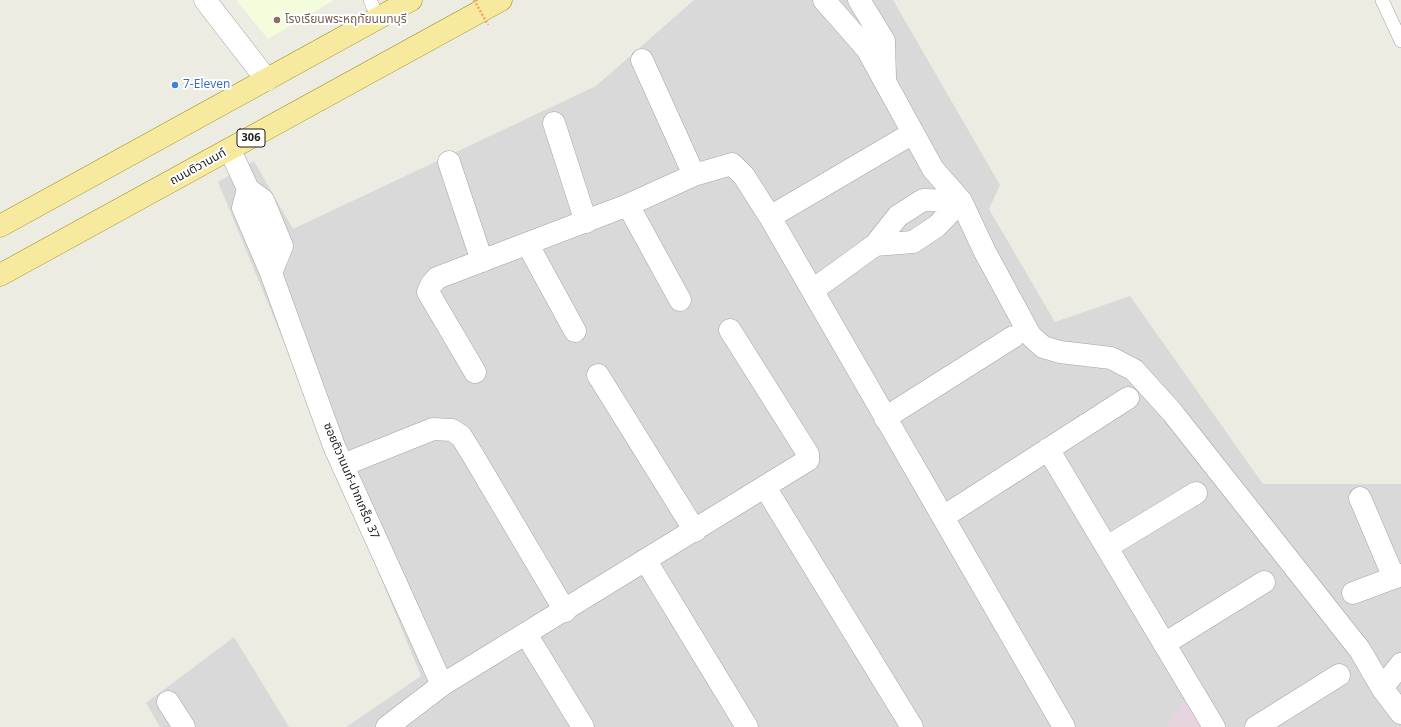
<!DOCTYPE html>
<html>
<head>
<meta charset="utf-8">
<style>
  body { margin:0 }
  canvas { display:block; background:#edece2 }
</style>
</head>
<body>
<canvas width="1401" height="727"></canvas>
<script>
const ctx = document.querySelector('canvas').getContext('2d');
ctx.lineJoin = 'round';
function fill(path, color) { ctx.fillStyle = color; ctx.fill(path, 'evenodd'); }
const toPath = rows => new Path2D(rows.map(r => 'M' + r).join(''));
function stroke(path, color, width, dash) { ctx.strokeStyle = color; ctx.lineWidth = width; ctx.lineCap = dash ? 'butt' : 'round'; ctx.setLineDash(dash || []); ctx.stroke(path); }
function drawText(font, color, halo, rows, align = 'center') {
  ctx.font = font + ' "Open Sans","Noto Sans Thai",sans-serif'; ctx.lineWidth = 4; ctx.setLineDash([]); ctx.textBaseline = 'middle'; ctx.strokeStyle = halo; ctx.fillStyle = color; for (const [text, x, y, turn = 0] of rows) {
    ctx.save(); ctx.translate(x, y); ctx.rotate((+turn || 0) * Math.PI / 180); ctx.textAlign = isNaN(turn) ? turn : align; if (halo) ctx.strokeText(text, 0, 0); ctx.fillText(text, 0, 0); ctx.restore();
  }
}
fill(toPath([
  [694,0,893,0,1000,185,989,209,1055,322,1130,296,1263,484,1401,484,1401,727,1204,727,1186,699,1167,727,346,727,421,676,218,182,254,161,293,229,596,86],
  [234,637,289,727,160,727,146,703]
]), '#dad9d9');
fill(toPath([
  [1186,699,1204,727,1167,727]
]), '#e6d4de');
fill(toPath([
  [236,0,334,0,268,39]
]), '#f4fddb');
const lane = toPath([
  [370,0,378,18],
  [1382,0,1401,41]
]);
const street = toPath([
  [205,0,267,80],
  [824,0,867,49,933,169,961,201,985,252,1030,335,1043,347,1060,352,1111,358,1134,370,1172,412,1360,650,1382,688,1401,713],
  [859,0,884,41,885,78],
  [642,60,694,175],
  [554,123,586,222],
  [230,150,248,189,263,200,282,246,271,273],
  [449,162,482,261],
  [248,189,243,208,271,273,334,446,442,685],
  [628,205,680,300],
  [770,217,913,133],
  [528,245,575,331],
  [875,245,913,242,937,226,961,201],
  [813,290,875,245,898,216,923,200,961,201],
  [475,372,428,292,431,285,437,278,628,205,694,175,732,164,744,176,770,217,1064,727],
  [598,375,695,531],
  [885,418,1013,337],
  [1048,449,1214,727],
  [343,465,433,429,452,430,461,436,471,452,565,611],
  [765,487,912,727],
  [1360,498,1394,578],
  [943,517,1128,398],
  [1107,547,1196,493],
  [646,561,747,727],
  [1353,593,1401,575],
  [526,634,583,727],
  [1164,644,1264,582],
  [1382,688,1401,664],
  [168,702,184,727],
  [387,727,442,685,808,460,808,454,730,330],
  [1256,727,1339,675]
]);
const primary = toPath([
  [0,226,411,0],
  [0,275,501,0]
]);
stroke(lane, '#a3a3a3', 14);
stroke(street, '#a3a3a3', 23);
stroke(primary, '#8d8507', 23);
stroke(lane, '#fff', 13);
stroke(street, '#fff', 22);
stroke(primary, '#f7e99d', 22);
stroke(toPath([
  [474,0,488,25]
]), '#f3a06e', 2.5, [2, 2]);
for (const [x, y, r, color] of [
  [277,20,4,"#8d6e63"],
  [175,85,4,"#3f7fe0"]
]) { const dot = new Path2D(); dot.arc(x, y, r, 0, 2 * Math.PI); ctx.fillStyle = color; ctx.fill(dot); stroke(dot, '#fff', 1.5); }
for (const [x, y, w] of [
  [251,138,28]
]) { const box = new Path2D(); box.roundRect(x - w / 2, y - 9, w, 18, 3); ctx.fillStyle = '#fff'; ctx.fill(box); stroke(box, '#1c1c1c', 1); }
drawText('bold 11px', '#1c1c1c', null, [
  ["306",251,138]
]);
drawText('12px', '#785e54', '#fff', [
  ["โรงเรียนพระหฤทัยนนทบุรี",285,20]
], 'left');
drawText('12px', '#366cbe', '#fff', [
  ["7-Eleven",183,85]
], 'left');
drawText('12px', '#1c1c1c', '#fff', [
  ["ถนนติวานนท์",198,167,-29],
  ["ซอยติวานนท์-ปากเกร็ด 37",351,481,67]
]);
</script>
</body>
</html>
